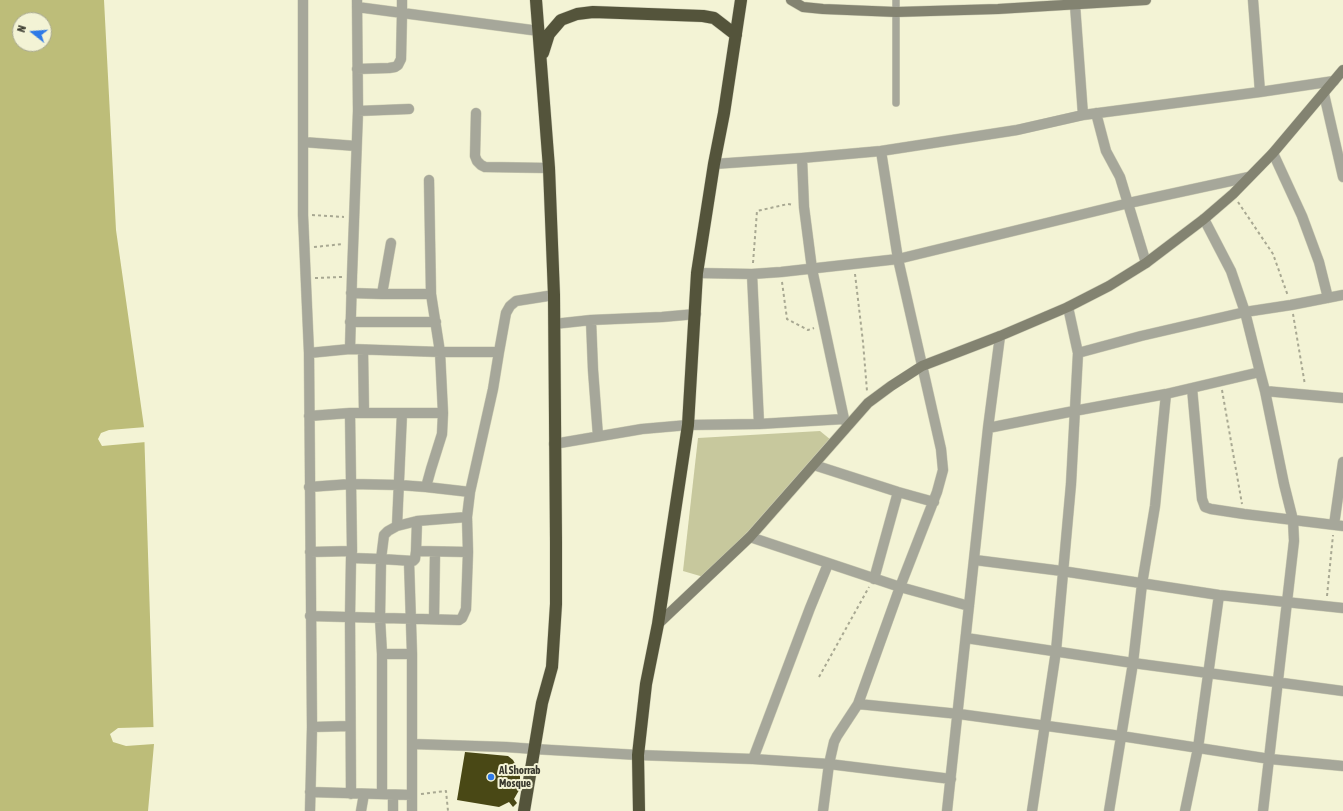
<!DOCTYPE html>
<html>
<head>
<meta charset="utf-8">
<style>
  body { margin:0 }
  #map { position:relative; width:1343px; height:811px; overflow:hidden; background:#f3f3d5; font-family:"Asap Condensed",sans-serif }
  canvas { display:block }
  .north { position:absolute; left:12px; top:12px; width:40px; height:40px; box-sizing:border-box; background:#f3f3d5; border:1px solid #a9a992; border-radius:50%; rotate:287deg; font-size:11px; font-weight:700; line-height:16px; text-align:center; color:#39392e }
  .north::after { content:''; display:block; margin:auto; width:14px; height:18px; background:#2e7ae7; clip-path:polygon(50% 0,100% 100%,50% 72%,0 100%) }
</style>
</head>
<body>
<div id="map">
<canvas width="1343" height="811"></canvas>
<div class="north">N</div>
</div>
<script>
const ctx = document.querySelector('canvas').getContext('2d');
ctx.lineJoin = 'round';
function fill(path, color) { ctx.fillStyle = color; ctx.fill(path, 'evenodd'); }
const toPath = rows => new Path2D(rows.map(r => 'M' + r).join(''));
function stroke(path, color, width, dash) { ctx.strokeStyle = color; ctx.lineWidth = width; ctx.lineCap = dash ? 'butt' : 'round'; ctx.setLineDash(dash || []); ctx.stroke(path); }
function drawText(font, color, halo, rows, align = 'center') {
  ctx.font = font + ' "Asap Condensed",sans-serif'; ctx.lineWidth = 4; ctx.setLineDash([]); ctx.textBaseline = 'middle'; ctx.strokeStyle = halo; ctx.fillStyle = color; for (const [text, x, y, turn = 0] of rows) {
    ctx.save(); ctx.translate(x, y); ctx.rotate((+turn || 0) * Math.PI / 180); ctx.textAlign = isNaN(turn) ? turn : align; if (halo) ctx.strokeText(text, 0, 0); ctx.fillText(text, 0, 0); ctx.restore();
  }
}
fill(toPath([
  [820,431,831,440,707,578,683,571,698,438]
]), '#c7c89d');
fill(toPath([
  [0,0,104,0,116,230,144,427,154,744,148,811,0,811],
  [20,20,44,20,44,44,20,44]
]), '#bdbd79');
fill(toPath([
  [146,427,146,442,102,446,98,439,101,433,109,430],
  [155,727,156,743,154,744,126,746,113,742,110,734,118,728]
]), '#f3f3d5');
fill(toPath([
  [465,752,508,756,513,760,520,773,520,788,518,792,514,799,517,803,513,807,509,802,499,807,457,800]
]), '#494815');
const lane = toPath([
  [896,0,896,103]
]);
const street = toPath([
  [303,0,303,215,309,353,312,727,310,811],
  [1253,0,1260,92],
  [1075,5,1083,115],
  [357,7,539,31],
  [357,69,389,68,395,67,398,65,401,59,402,13,402,0],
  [1324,94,1343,177],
  [358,111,409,109],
  [476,113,475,156,477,161,481,165,485,167,549,168],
  [1096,113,1106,151,1120,177,1146,263],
  [303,142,356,146],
  [1273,153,1302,216,1319,262,1328,298],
  [802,158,804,207,812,269,844,419,847,424],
  [714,164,802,158,881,151,1017,130,1083,115,1260,92,1334,81],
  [1204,219,1231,271,1245,312,1260,372],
  [697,273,752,274,781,272,898,259,1129,203,1249,177],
  [752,274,759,424],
  [351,293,382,294,431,294],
  [382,294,391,243],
  [591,320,593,370,598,436],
  [350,322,436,322],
  [554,324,591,320,662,317,696,314],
  [350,349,352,276,358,111,357,0],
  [363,350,364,413],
  [309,353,350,349,440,352,499,352],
  [1078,353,1141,336,1245,312,1291,305,1343,295],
  [1192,388,1202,499,1205,507,1211,509,1244,514,1343,526],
  [350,413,352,551,351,558,350,617,351,794],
  [402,413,397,526,417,521,467,517],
  [309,416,350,413,443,413],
  [988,428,1074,411,1166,394,1260,372,1265,391,1343,398],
  [554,444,642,429,688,425,759,424,844,419],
  [814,465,898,492,934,502],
  [309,487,351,484,399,485,426,487,470,492],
  [426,487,431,469,442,434,443,413,440,352,431,294,429,180],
  [1334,525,1343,462],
  [750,537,900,587,969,606],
  [416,551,417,521],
  [310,552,352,551],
  [351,558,381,559,384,535,388,531,397,526],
  [975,560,1062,571,1219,595,1343,608],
  [409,561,412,654,412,811],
  [874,579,898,492],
  [310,616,459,620,462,618,466,609,468,552,467,517,470,492,493,389,499,352,506,313,510,306,516,301,554,295],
  [434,619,435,553],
  [966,638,1133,663,1343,691],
  [382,654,412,654],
  [858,704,959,714,1121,736,1270,759,1343,766],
  [312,727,350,726],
  [412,744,506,747,534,749,638,755,753,759,829,764,951,779],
  [753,759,810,608,828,564],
  [310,792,412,795],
  [382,794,382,654,380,618,381,559,413,561,415,559,416,551,468,552],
  [361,811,364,794],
  [393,811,393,795],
  [823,811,829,764,834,742,837,736,858,704,900,587,937,492,943,470,941,449,898,259,881,151],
  [947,811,988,428,1000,336],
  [1032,811,1056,651,1071,484,1078,353,1068,307],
  [1109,811,1133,663,1142,584,1155,506,1166,394],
  [1185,811,1198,748,1219,595],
  [1263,811,1294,541,1293,520,1284,484,1265,391]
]);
const secondary = toPath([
  [791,0,803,7,823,9,896,12,998,9,1146,0],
  [658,624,750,537,868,403,891,386,922,366,1000,336,1068,307,1109,286,1146,263,1204,219,1233,194,1273,153,1343,70]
]);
const highway = toPath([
  [543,53,549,34,561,20,577,14,593,12,703,16,714,18,736,35],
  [524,811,542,703,552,667,556,604,556,542,554,295,549,168,536,0],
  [639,811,638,755,646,684,658,624,688,425,697,273,714,164,724,113,741,0]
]);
stroke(lane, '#ceceb4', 8);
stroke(street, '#ceceb4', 11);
stroke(secondary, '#ceceb4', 11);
stroke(highway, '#ceceb4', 13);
stroke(toPath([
  [1238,202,1273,254,1288,296],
  [312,215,344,217],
  [314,247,343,244],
  [753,263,757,211,788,204,794,205],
  [855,274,863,342,867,391],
  [315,278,342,277],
  [782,282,787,319,808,330,814,328],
  [1293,314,1305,385],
  [1222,390,1242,504],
  [1327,596,1333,535],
  [819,677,869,587],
  [421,794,446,791,448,811]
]), '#a8a892', 2, [3, 3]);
stroke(lane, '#a6a79a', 7);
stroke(street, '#a6a79a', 10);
stroke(secondary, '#838371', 10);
stroke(highway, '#54543b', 12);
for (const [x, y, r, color] of [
  [491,777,4,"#2e7ae7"]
]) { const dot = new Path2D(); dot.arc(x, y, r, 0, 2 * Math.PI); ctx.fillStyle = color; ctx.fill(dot); stroke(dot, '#f3f3d5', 1.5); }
drawText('bold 11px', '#39392e', '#f3f3d5', [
  ["Al Shorrab",499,771],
  ["Mosque",499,784]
], 'left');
</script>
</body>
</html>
